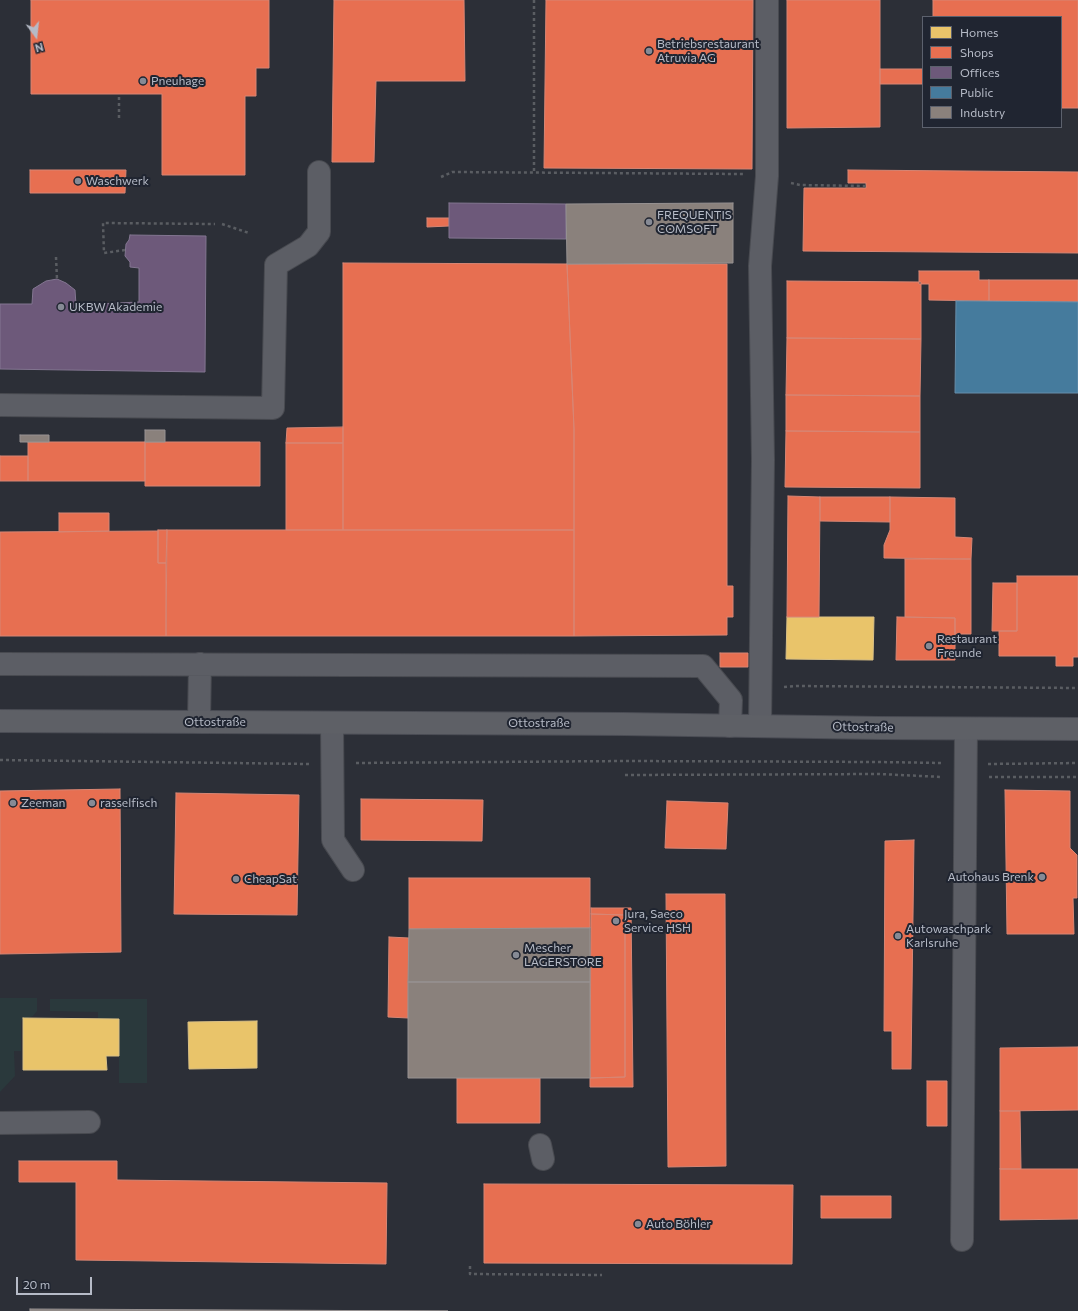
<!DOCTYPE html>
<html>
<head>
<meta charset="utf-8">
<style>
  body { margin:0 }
  #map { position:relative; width:1078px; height:1311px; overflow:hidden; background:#2c2f37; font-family:Commissioner,sans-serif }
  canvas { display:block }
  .legend { position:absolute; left:922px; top:16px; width:140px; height:112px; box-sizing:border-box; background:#202531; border:1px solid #5c616d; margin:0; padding:5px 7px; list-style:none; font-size:12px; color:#b6bbc7 }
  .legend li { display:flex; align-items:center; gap:8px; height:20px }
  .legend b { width:20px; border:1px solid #5c616d }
  .north { position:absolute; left:16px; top:16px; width:40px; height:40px; -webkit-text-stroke:3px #202531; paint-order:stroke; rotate:165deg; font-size:11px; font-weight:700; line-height:16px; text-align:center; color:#b6bbc7 }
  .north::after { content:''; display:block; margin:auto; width:14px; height:18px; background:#b6bbc7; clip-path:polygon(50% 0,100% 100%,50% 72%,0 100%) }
  .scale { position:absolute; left:16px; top:1277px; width:76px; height:18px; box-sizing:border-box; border:2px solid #b6bbc7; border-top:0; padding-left:5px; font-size:12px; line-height:14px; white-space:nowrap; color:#b6bbc7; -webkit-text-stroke:3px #202531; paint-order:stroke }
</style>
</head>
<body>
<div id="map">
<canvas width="1078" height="1311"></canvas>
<ul class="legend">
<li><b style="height:11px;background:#e9c46a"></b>Homes</li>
<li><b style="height:11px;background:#e76f51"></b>Shops</li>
<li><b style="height:11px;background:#6d597a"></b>Offices</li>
<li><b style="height:11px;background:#457b9d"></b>Public</li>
<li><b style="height:11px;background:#8a817c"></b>Industry</li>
</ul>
<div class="north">N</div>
<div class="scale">20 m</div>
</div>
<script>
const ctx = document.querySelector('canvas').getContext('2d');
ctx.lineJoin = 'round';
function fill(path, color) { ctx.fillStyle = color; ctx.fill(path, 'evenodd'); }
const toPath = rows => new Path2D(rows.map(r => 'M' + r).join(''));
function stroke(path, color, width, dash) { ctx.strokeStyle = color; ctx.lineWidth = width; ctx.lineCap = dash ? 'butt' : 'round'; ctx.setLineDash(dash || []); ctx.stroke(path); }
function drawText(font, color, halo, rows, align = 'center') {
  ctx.font = font + ' Commissioner,sans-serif'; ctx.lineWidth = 4; ctx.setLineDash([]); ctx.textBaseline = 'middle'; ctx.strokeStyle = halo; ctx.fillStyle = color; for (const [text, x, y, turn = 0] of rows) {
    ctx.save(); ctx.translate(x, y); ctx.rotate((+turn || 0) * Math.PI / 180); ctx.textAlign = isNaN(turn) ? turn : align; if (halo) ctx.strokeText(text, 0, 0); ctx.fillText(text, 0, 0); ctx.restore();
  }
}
fill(toPath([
  [0,998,37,998,37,1011,33,1016,28,1018,23,1018,21,1022,21,1051,14,1051,15,1076,0,1092],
  [50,999,147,999,147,1083,119,1083,119,1019,98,1019,98,1012,50,1011]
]), '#2a393c');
const homes = toPath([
  [787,617,874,617,873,660,786,659,787,617],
  [23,1018,119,1019,119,1056,106,1056,107,1070,23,1070,23,1018],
  [257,1021,257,1068,189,1069,188,1022,257,1021]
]);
fill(homes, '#e9c46a');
stroke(homes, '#dac186', 1);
const shops = toPath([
  [31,0,269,0,269,68,256,68,256,96,245,96,245,175,162,175,162,94,31,94,31,0],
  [334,0,464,0,465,81,376,81,374,162,332,162,334,0],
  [546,0,753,0,752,169,544,168,546,0],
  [787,0,880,0,880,127,787,128,787,0],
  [933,0,1078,0,1078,108,1061,108,1061,17,933,17,933,0],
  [880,69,923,69,923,84,880,84,880,69],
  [30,170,126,170,125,193,30,193,30,170],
  [848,170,1078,172,1078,253,803,251,804,188,866,188,866,183,848,183,848,170],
  [427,218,449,218,449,226,427,227,427,218],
  [343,263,567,264,574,429,574,530,343,530,343,263],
  [567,264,727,264,727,586,733,586,733,617,727,617,727,635,574,636,574,429,567,264],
  [919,271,979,271,979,280,989,280,989,301,929,300,929,284,919,284,919,271],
  [989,280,1078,280,1078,302,989,301,989,280],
  [787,281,921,282,921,339,787,338,787,281],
  [787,338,921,339,920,396,786,395,787,338],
  [786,395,920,396,920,432,786,431,786,395],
  [343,427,343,443,286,443,287,428,343,427],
  [786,431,920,432,920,488,785,487,786,431],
  [28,442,145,442,145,481,28,481,28,442],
  [145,442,260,442,260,486,145,486,145,442],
  [286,443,343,443,343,530,286,530,286,443],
  [0,456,28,456,28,481,0,481,0,456],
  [788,496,820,497,819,617,787,617,788,496],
  [820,497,890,497,890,522,820,521,820,497],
  [890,497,955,498,955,537,972,538,971,559,884,558,884,545,890,530,890,497],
  [59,513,109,513,109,531,59,532,59,513],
  [158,530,167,530,166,563,158,563,158,530],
  [167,530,574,530,574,636,166,636,167,530],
  [158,531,158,563,166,563,166,636,0,636,0,532,158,531],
  [905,559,971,559,971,634,955,634,955,618,905,617,905,559],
  [1017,576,1078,576,1078,657,1073,657,1073,666,1056,666,1056,656,999,656,999,631,1017,631,1017,576],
  [993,583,1017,583,1017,631,992,631,993,583],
  [897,617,955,618,955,660,896,660,897,617],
  [720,653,748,653,748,667,720,667,720,653],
  [120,789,121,952,0,954,0,791,120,789],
  [1005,790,1070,791,1070,848,1077,855,1077,898,1073,898,1074,934,1007,934,1005,790],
  [176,793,299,795,297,915,174,914,176,793],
  [361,799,483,800,482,841,361,840,361,799],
  [667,801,728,803,726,849,665,848,667,801],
  [914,840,911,1069,892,1069,892,1031,884,1031,885,841,914,840],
  [409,878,590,878,590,928,409,929,409,878],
  [666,894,725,894,726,1166,668,1167,666,894],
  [591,908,631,908,633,1087,590,1087,590,1078,625,1077,625,915,591,914,591,908],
  [591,914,625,915,625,1077,590,1078,591,914],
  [389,937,409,938,408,1018,388,1017,389,937],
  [1078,1047,1078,1110,1000,1111,1000,1048,1078,1047],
  [457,1078,540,1078,540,1123,457,1123,457,1078],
  [927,1081,947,1081,947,1126,927,1126,927,1081],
  [1000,1111,1020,1111,1021,1169,1000,1169,1000,1111],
  [19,1161,117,1161,117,1180,387,1183,386,1264,76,1260,76,1182,19,1182,19,1161],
  [1000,1169,1078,1169,1078,1219,1000,1220,1000,1169],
  [484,1184,793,1185,792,1264,484,1263,484,1184],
  [821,1196,891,1196,891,1218,821,1218,821,1196]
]);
fill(shops, '#e76f51');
stroke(shops, '#d88674', 1);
const offices = toPath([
  [449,203,566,204,566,239,449,238,449,203],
  [130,235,206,236,205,372,0,369,0,304,32,304,33,289,46,281,57,279,66,283,75,290,76,305,139,302,139,268,130,267,130,262,125,256,126,244,129,240,130,235]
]);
fill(offices, '#6d597a');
stroke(offices, '#837691', 1);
const public = toPath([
  [956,301,1078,302,1078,393,955,393,956,301]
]);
fill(public, '#457b9d');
stroke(public, '#678eaa', 1);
const industry = toPath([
  [733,203,733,263,567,264,566,204,733,203],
  [145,430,165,430,165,442,145,442,145,430],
  [20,435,49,435,49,442,20,442,20,435],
  [590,928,590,982,408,982,409,929,590,928],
  [408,982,590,982,590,1078,408,1078,408,982],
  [30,1309,448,1311,30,1311,30,1309]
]);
fill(industry, '#8a817c');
stroke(industry, '#979292', 1);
const minor = toPath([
  [0,405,273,408,276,265,308,246,319,232,319,172],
  [0,664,703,666,731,700,730,726],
  [199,722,200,664],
  [332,723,333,840,353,870],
  [760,726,763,460,760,266,767,176,767,0],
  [0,1123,89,1122],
  [540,1145,543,1159],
  [962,1240,966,729]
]);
const major = toPath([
  [0,721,624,724,879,728,1078,729]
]);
stroke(minor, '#484a50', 24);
stroke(major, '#4a4c54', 24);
stroke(toPath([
  [534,0,534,172],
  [119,118,119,94],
  [441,177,452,172,743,174],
  [791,183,800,185,866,186],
  [222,224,249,233],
  [125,250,104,253,103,223,215,224],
  [56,257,57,279],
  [784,687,796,686,1078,688],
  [0,760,309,764],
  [356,763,625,761,879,762,941,763],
  [988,764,1078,763],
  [625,775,879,774,942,777],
  [989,777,1078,777],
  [470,1266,470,1274,602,1275]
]), '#5a5d62', 2.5, [3, 3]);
stroke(minor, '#5c5e65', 22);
stroke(major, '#5e6066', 22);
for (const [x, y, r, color] of [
  [649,51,4,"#868a95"],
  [143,81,4,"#868a95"],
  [78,181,4,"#868a95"],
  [649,222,4,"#868a95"],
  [61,307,4,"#868a95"],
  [929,646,4,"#868a95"],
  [13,803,4,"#868a95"],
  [92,803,4,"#868a95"],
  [1042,877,4,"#868a95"],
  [236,879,4,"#868a95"],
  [616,921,4,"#868a95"],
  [898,936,4,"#868a95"],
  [516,955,4,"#868a95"],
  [638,1224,4,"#868a95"]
]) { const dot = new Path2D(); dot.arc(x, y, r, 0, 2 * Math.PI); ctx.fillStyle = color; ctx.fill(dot); stroke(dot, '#202531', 1.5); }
drawText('12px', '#b6bbc7', '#202531', [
  ["Betriebsrestaurant",657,44],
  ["Atruvia AG",657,58],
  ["Pneuhage",151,81],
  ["Waschwerk",86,181],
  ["FREQUENTIS",657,215],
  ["COMSOFT",657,229],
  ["UKBW Akademie",69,307],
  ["Restaurant",937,639],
  ["Freunde",937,653],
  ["Zeeman",21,803],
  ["rasselfisch",100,803],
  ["Autohaus Brenk",1034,877,"right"],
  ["CheapSat",244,879],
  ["Jura, Saeco",624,914],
  ["Service HSH",624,928],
  ["Autowaschpark",906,929],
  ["Karlsruhe",906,943],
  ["Mescher",524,948],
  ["LAGERSTORE",524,962],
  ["Auto Böhler",646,1224]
], 'left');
drawText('12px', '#b6bbc7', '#202531', [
  ["Ottostraße",215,722],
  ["Ottostraße",539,723],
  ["Ottostraße",863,727,1]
]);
</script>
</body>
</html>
